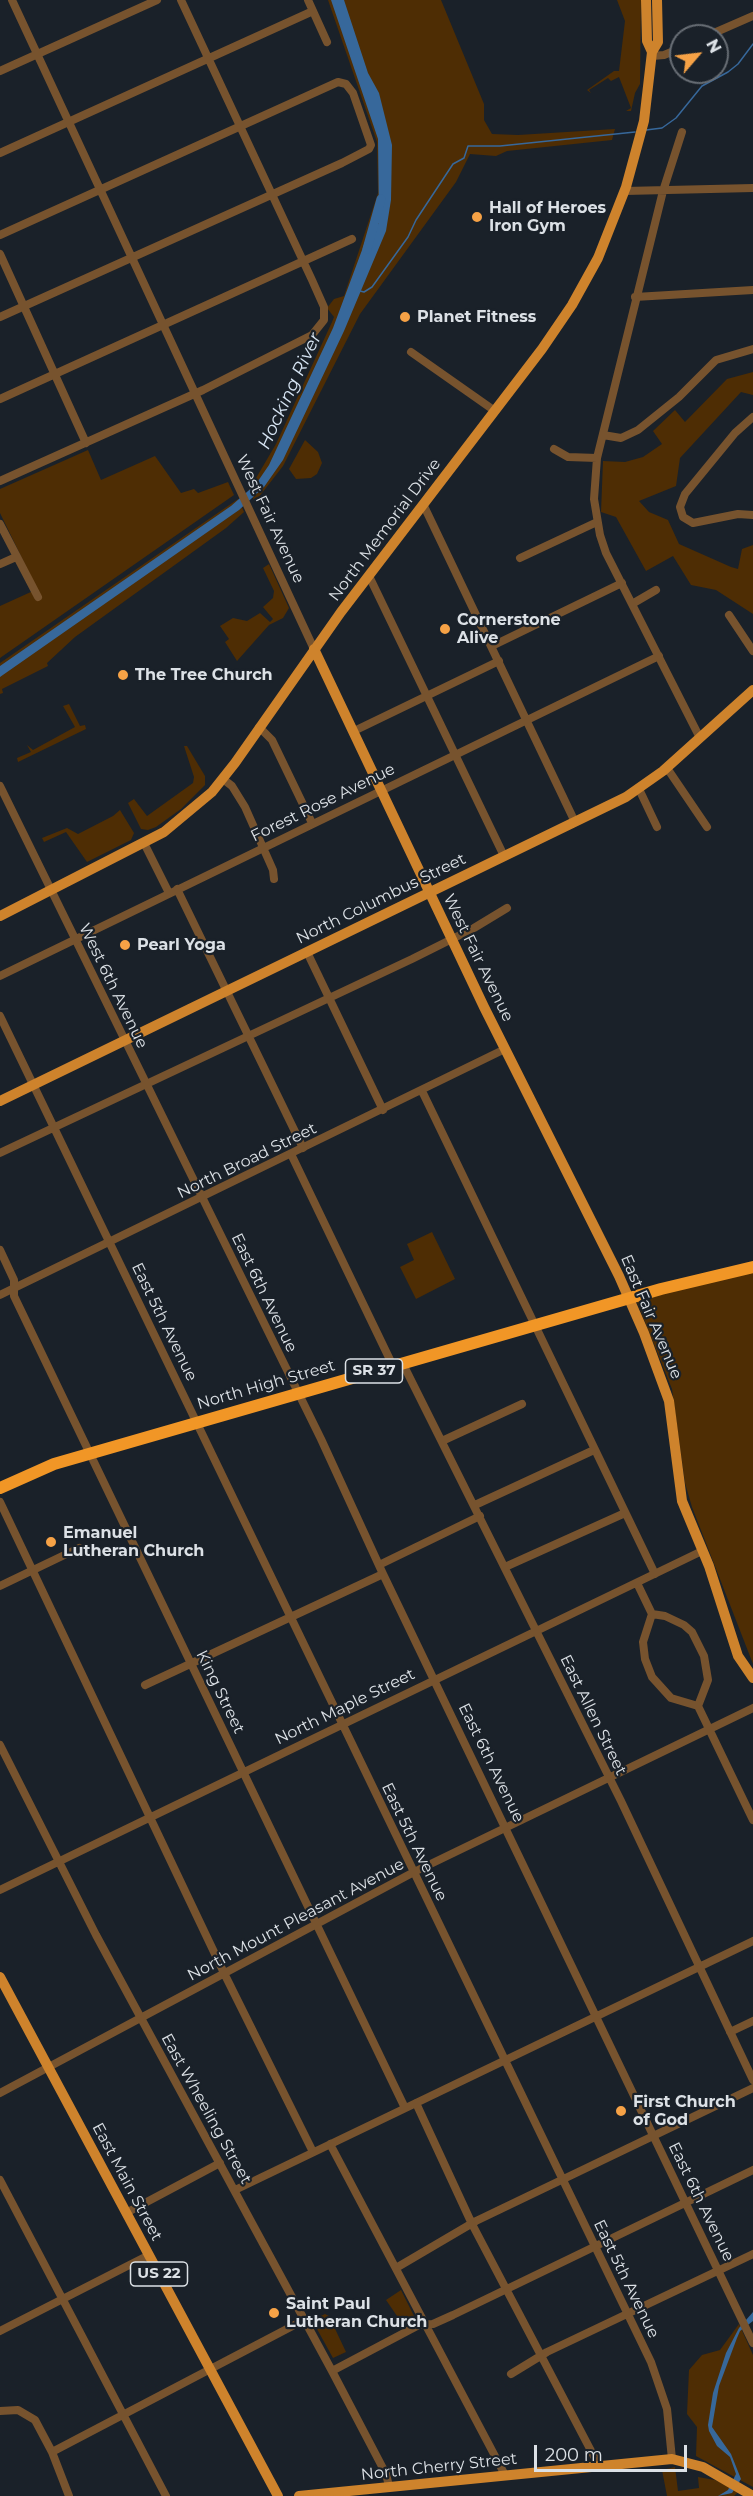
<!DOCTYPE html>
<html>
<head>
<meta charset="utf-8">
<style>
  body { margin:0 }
  #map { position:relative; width:753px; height:2496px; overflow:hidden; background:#1a2129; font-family:Montserrat,sans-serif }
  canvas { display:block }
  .north { position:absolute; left:669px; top:24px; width:60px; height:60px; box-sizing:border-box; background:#1a2129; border:2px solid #686e75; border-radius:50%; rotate:62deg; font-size:16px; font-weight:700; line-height:24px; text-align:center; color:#dce1e6 }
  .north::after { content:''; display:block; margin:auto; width:21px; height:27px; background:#f6a246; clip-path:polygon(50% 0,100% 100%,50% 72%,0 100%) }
  .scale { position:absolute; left:534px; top:2445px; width:153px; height:27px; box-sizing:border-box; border:3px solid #dce1e6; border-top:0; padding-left:8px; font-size:18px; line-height:21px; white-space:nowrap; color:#dce1e6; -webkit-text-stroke:4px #1a2129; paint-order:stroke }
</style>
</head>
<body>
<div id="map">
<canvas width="753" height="2496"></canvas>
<div class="north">N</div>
<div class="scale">200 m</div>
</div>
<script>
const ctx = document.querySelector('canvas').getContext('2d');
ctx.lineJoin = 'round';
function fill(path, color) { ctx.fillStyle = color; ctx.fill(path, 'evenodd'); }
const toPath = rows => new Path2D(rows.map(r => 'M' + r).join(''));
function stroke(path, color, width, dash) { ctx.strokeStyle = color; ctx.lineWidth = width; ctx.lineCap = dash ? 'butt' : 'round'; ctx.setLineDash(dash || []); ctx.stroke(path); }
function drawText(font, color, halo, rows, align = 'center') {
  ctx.font = font + ' Montserrat,sans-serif'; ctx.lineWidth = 4.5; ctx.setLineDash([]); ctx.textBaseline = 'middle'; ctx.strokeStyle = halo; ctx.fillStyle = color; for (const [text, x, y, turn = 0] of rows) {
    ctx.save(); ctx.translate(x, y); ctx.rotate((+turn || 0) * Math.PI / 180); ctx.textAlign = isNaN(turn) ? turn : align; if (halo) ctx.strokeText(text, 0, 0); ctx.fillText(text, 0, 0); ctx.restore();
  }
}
fill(toPath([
  [328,0,441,0,484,104,484,120,492,134,518,135,615,129,612,140,507,151,496,156,470,154,456,182,360,314,283,466,255,502,249,490,276,444,332,322,334,317,327,308,334,299,344,296,378,193,377,142],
  [617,0,641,0,640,84,635,93,631,111,626,111,631,108,619,77,611,81,608,78,589,90,591,93,587,90,614,71,619,71,625,21],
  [753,372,753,395,741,392,680,458,676,486,639,501,649,512,668,520,679,544,731,567,738,569,742,549,753,545,753,614,716,590,691,585,673,556,646,571,616,517,601,512,603,461,625,462,643,457,662,444,653,431,675,410,685,422,727,379],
  [305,440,318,452,322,463,317,474,311,478,296,479,289,469],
  [88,450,101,480,155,456,181,493,194,489,198,493,228,482,234,495,0,658,0,606,33,591,36,587,0,513,0,489],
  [238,499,244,512,226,528,75,637,47,663,48,666,2,689,3,693,0,694,0,663],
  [269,564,289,608,283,618,269,625,237,661,225,642,229,639,220,626,233,618,247,621,260,613,270,622,273,619,263,607,273,598,274,591,263,568],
  [69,704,80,726,85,725,86,729,18,762,17,758,31,752,27,745,33,750,75,727,63,706],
  [184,746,187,746,205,776,205,785,181,809,156,827,148,830,141,829,128,803,134,799,147,816,193,783,194,777],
  [120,810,134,833,131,840,87,862,66,832,44,842,42,838,67,828,78,834,113,816],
  [432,1232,455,1279,416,1299,400,1267,414,1260,407,1244],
  [753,1267,753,1664,692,1507,685,1483,672,1389,635,1297],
  [401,2290,414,2316,394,2326,385,2323,397,2316,386,2300],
  [325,2314,329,2316,346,2352,333,2358,312,2320],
  [739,2324,753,2355,753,2487,696,2456,697,2427,687,2414,689,2370,702,2355,720,2350],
  [675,2467,678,2491,699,2488,698,2477,715,2480,739,2491,734,2496,667,2496,662,2470]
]), '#4e2d04');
fill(toPath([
  [331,0,344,0,368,73,379,93,392,145,391,200,386,231,344,331,283,460,264,487,239,510,0,677,0,666,231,506,256,484,269,465,333,328,365,242,379,223,378,139],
  [753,2312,753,2321,740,2331,737,2338,719,2386,712,2427,731,2454,741,2479,732,2493,718,2496,728,2490,736,2474,730,2457,717,2446,709,2431,708,2425,713,2393,726,2353,739,2328]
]), '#37689b');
stroke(toPath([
  [646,130,662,128,676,118,702,86,728,72,738,64,753,44],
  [360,291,364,292,372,287,408,237,416,220,453,164,464,158,468,146,500,146,635,132]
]), '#37689b', 1.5);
stroke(toPath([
  [367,249,381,199]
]), '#37689b', 9);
stroke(toPath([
  [12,0,314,649],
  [308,0,327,42],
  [707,36,753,16],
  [652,56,664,55,681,48],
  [0,71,157,0],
  [682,132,663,191,597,458,594,499,600,535,606,553,700,738],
  [0,153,313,11],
  [625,191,753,188],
  [0,235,338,82,346,84,353,93,371,145,369,149,342,163,0,317],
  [0,254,86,443],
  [635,297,753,290],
  [411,352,495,411],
  [0,399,352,239],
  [753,417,735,433,685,494,680,507,683,517,693,523,738,514,753,515],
  [603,435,621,438,638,430,679,397,716,360,753,349],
  [554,449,568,457,597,458],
  [0,481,203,390,312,335,324,320,324,307,312,280,181,0],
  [423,504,575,822],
  [0,524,38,597],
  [520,558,597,522],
  [0,564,16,557],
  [369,576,504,856],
  [632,604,656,590],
  [729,615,753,651],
  [492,646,622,583],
  [259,727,272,740,312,823],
  [354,731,499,661],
  [667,768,707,827],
  [223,779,232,786,245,807,273,870,274,879],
  [0,786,321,1439,383,1574,753,2343],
  [639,789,657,827],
  [144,843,169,893],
  [177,889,303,1148],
  [307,952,383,1110],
  [0,976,659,656],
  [0,1016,651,2362,667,2409,672,2459],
  [422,1091,655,1574],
  [0,1153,412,959,474,928,507,908],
  [291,1154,393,1366],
  [0,1250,14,1280,14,1296,405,2108],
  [0,1295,505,1049],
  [403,1364,621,1801,753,2080],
  [442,1441,522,1404],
  [0,1502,224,1973,313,2152],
  [475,1505,594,1450],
  [379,1565,480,1516],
  [505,1567,625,1513],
  [637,1583,652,1614],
  [0,1586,79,1548],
  [652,1614,665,1616,684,1625,692,1632,704,1656,708,1680,698,1706],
  [652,1614,643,1642,645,1659,652,1677,671,1698,698,1706],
  [145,1685,383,1574],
  [698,1706,753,1820],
  [0,1745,96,1935,332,2371,386,2474,389,2486],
  [0,1890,702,1551],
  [730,2032,753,2021],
  [0,2093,414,1872,753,1708],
  [416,2103,472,2224,599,2466],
  [330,2144,505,2475],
  [0,2180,166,2496],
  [235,2190,753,1941],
  [126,2213,220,2163],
  [396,2268,476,2221,753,2088],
  [0,2331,149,2255],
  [332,2371,419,2325,433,2324,453,2315,753,2170],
  [511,2374,547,2352,753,2254],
  [0,2411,18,2410,35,2420,52,2452,69,2496],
  [52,2452,304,2320]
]), '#77532e', 8);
stroke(toPath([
  [646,0,647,41,652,52],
  [314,649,484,1007,619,1276,644,1333,669,1401,682,1501,709,1566,738,1656,753,1678],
  [0,916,164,832,212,792,235,763,341,612,542,349,572,305,598,258,626,187,644,121,652,52,658,42,657,0],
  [0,1101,626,797,663,771,753,690],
  [0,1977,278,2496],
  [299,2496,672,2459,703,2467,753,2496]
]), '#ce832c', 10);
stroke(toPath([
  [0,1488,54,1464,661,1289,753,1267]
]), '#f19626', 12);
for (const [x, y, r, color] of [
  [477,217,6,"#f6a246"],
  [405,317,6,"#f6a246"],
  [445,629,6,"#f6a246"],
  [123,675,6,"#f6a246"],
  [125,945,6,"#f6a246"],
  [51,1542,6,"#f6a246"],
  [621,2111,6,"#f6a246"],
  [274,2313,6,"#f6a246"]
]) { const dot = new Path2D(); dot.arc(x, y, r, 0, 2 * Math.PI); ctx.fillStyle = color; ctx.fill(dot); stroke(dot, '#1a2129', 2); }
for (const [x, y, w] of [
  [374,1371,57],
  [159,2274,57]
]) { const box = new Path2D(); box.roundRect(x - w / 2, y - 12, w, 24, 4.5); ctx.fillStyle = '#1a2129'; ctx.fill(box); stroke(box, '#dce1e6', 1.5); }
drawText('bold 15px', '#dce1e6', null, [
  ["SR 37",374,1371],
  ["US 22",159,2274]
]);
drawText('bold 16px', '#dce1e6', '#1a2129', [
  ["Hall of Heroes",489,208],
  ["Iron Gym",489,226],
  ["Planet Fitness",417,317],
  ["Cornerstone",457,620],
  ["Alive",457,638],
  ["The Tree Church",135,675],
  ["Pearl Yoga",137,945],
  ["Emanuel",63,1533],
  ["Lutheran Church",63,1551],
  ["First Church",633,2102],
  ["of God",633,2120],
  ["Saint Paul",286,2304],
  ["Lutheran Church",286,2322]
], 'left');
drawText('16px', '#dce1e6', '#1a2129', [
  ["West Fair Avenue",270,519,65],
  ["North Memorial Drive",385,530,-53],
  ["Forest Rose Avenue",323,803,-26],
  ["North Columbus Street",381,899,-26],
  ["West Fair Avenue",478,958,64],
  ["West 6th Avenue",113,986,64],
  ["North Broad Street",247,1161,-26],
  ["East 6th Avenue",264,1293,64],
  ["East Fair Avenue",651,1317,67],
  ["East 5th Avenue",164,1322,64],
  ["North High Street",266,1385,-16],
  ["King Street",220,1692,64],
  ["North Maple Street",345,1707,-26],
  ["East Allen Street",593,1715,64],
  ["East 6th Avenue",491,1763,64],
  ["East 5th Avenue",414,1842,64],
  ["North Mount Pleasant Avenue",296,1920,-28],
  ["East Wheeling Street",206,2109,61],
  ["East Main Street",127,2182,62],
  ["East 6th Avenue",701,2202,64],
  ["East 5th Avenue",626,2279,64],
  ["North Cherry Street",439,2467,-6]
]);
drawText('italic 18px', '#d7e5f4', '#1a2129', [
  ["Hocking River",290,391,-65]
]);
</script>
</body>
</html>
